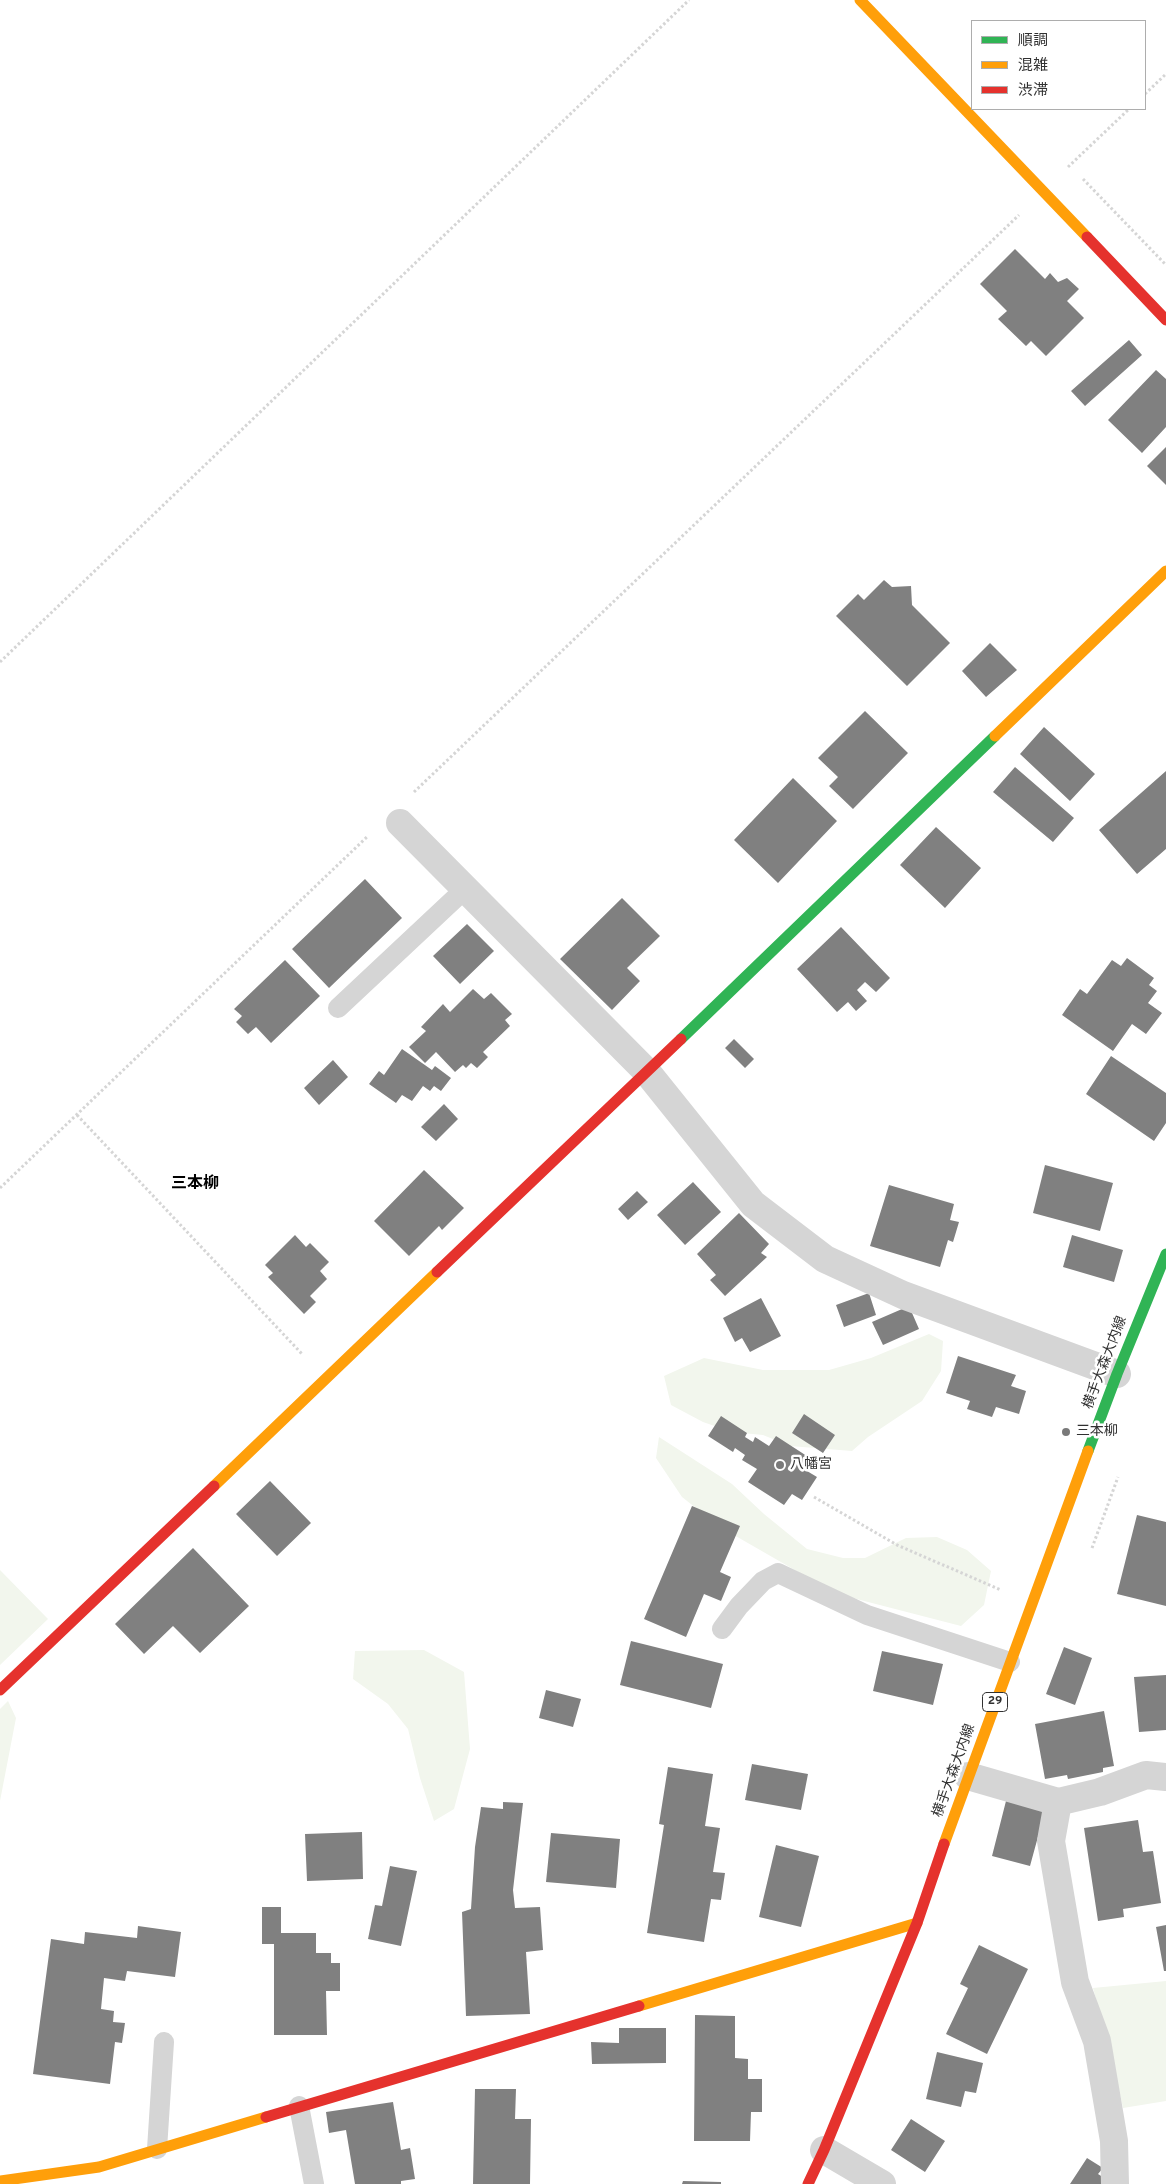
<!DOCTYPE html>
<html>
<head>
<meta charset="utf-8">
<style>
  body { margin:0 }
  #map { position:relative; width:1166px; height:2184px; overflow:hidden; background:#fff; font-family:Overpass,"Noto Sans JP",sans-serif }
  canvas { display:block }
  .legend { position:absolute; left:971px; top:20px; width:175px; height:90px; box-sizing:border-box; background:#fff; border:1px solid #adadad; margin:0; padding:6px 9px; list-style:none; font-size:15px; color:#313131 }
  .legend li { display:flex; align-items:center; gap:10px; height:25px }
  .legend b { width:25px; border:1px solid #adadad }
</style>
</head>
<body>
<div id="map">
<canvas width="1166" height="2184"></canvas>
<ul class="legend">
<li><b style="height:6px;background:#30b455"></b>順調</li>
<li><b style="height:6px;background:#ff9f0a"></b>混雑</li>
<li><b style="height:6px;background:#e5322d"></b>渋滞</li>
</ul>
</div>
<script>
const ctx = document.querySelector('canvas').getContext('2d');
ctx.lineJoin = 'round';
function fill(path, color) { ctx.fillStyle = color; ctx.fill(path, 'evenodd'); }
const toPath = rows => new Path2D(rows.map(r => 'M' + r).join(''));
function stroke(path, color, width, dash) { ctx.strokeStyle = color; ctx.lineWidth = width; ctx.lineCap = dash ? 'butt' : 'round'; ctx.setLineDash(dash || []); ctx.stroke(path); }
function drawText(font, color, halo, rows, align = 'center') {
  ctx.font = font + ' Overpass,"Noto Sans JP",sans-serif'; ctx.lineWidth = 5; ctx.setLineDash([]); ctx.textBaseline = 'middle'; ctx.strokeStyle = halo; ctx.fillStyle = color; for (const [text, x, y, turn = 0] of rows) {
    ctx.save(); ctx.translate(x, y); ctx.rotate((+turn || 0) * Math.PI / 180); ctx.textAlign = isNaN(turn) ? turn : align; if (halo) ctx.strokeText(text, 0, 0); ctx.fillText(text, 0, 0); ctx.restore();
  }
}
fill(toPath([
  [929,1334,943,1341,941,1371,922,1401,868,1437,852,1451,790,1446,763,1435,732,1432,703,1422,671,1405,664,1376,704,1358,763,1370,829,1370,871,1358],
  [659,1437,732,1484,764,1514,807,1549,843,1558,865,1558,906,1538,937,1537,967,1550,991,1571,984,1605,961,1626,841,1595,807,1577,720,1527,682,1497,656,1458],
  [0,1570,48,1619,0,1665],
  [424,1650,464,1672,470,1749,454,1809,434,1821,420,1778,408,1729,388,1704,353,1679,355,1651],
  [8,1701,16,1718,0,1801,0,1709],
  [1166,1981,1166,2101,1123,2108,1111,2054,1093,1988]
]), '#f2f6ed');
fill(toPath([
  [1015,249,1045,279,1050,273,1058,282,1067,278,1079,289,1067,301,1084,318,1046,356,1031,341,1026,346,998,319,1007,311,980,284],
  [1129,340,1142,355,1085,406,1071,391],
  [1156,370,1166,379,1166,427,1142,453,1108,420],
  [1166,447,1166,485,1147,466],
  [884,580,892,587,911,586,912,605,950,643,907,686,836,616,858,594,864,600],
  [990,643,1017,670,986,697,962,671],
  [865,711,908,753,853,809,829,786,838,777,818,758],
  [1044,727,1095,774,1070,801,1020,754],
  [1015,767,1074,818,1053,842,993,792],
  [1166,771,1166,849,1137,874,1099,830],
  [793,778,837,821,778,883,734,840],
  [936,827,981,868,945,908,900,865],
  [365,879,402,918,329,988,292,949],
  [622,898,660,936,627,968,640,981,612,1010,560,959],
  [467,924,494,951,460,984,433,956],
  [841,927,890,978,876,992,865,982,857,990,867,1001,856,1011,848,1002,837,1012,797,969],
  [1127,958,1154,978,1149,985,1157,991,1148,1003,1162,1013,1146,1034,1132,1024,1113,1051,1062,1015,1080,989,1087,994,1112,960,1121,966],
  [285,960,320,996,271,1043,256,1027,248,1034,236,1022,242,1016,234,1009],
  [473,989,484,999,491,993,512,1014,505,1020,510,1026,483,1052,488,1057,477,1068,471,1063,466,1068,463,1065,455,1072,436,1052,425,1063,409,1047,426,1031,421,1027,443,1004,450,1012],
  [734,1039,754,1059,745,1068,725,1048],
  [402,1049,432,1070,435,1066,451,1078,441,1091,434,1086,430,1091,423,1086,412,1101,402,1095,396,1103,369,1084,379,1071,384,1075],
  [1111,1056,1166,1093,1166,1123,1154,1141,1086,1094],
  [333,1060,348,1077,319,1105,304,1088],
  [444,1104,458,1119,436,1141,421,1127],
  [1045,1165,1113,1183,1100,1231,1033,1213],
  [424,1170,464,1208,442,1230,439,1226,409,1256,374,1221],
  [693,1182,721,1212,685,1245,657,1215],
  [889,1185,954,1204,950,1220,959,1222,953,1242,948,1240,940,1267,870,1246],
  [637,1191,648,1202,628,1220,618,1209],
  [739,1213,769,1244,761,1253,767,1257,725,1296,710,1280,716,1275,697,1254],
  [295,1235,306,1247,310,1243,329,1262,320,1271,327,1279,310,1296,316,1302,304,1314,268,1277,273,1273,265,1265],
  [1072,1235,1123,1250,1114,1282,1063,1267],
  [869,1293,876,1315,844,1327,836,1305],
  [761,1298,781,1336,750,1352,742,1338,735,1342,723,1318],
  [909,1306,919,1329,883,1345,872,1322],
  [958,1356,1016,1375,1011,1386,1026,1391,1019,1414,996,1407,992,1417,967,1409,970,1401,946,1393],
  [804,1414,835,1435,823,1453,792,1433],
  [721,1416,747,1433,745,1437,753,1442,755,1437,769,1446,776,1436,813,1460,807,1471,817,1477,802,1500,792,1494,784,1505,748,1482,757,1469,742,1460,745,1455,735,1448,733,1452,708,1436],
  [270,1481,311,1523,277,1556,236,1514],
  [692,1506,740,1526,720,1572,731,1577,721,1601,704,1594,686,1637,644,1619],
  [1137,1515,1166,1522,1166,1606,1117,1594],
  [193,1548,249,1606,200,1653,173,1626,144,1654,115,1624],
  [631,1641,723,1664,711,1708,620,1685],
  [1064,1647,1092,1658,1075,1705,1046,1694],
  [882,1651,943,1664,933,1705,873,1691],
  [1166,1675,1166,1730,1139,1732,1134,1677],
  [546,1690,581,1699,573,1727,539,1718],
  [1104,1711,1114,1766,1103,1768,1103,1772,1068,1779,1067,1775,1045,1779,1035,1724],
  [752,1764,808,1774,801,1810,745,1800],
  [668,1767,713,1774,705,1826,720,1828,713,1872,725,1873,721,1900,711,1899,704,1942,647,1933,664,1825,659,1824],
  [1006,1801,1045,1811,1030,1866,992,1856],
  [503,1802,523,1803,513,1890,515,1908,540,1907,543,1950,526,1952,530,2014,466,2016,462,1912,471,1909,475,1847,481,1807,503,1809],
  [1138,1820,1143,1852,1153,1851,1161,1903,1123,1909,1124,1917,1098,1921,1084,1828],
  [362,1832,363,1879,307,1881,305,1834],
  [551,1833,620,1839,616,1888,546,1882],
  [776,1845,819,1856,801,1927,759,1917],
  [390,1866,417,1871,401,1946,368,1939,375,1905,382,1906],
  [262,1907,281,1907,281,1933,316,1933,316,1953,331,1953,331,1963,340,1963,340,1991,326,1991,327,2035,274,2035,274,1944,262,1944],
  [1166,1925,1166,1971,1164,1971,1156,1927],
  [138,1926,181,1932,175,1977,127,1971,125,1981,104,1978,101,2009,114,2011,113,2022,125,2023,122,2043,115,2042,110,2084,33,2074,51,1939,84,1944,85,1932,137,1938],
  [979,1945,1028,1969,987,2054,946,2034,968,1988,960,1984],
  [695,2015,735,2016,735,2058,748,2059,748,2079,762,2079,762,2112,751,2112,750,2141,694,2141],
  [619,2028,666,2028,666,2063,592,2064,591,2042,619,2043],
  [937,2052,983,2063,976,2093,965,2091,961,2107,926,2099],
  [475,2089,516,2089,515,2119,531,2119,530,2184,473,2184],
  [393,2102,401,2150,410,2148,415,2179,401,2181,401,2184,355,2184,346,2130,329,2133,326,2112],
  [911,2119,945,2141,925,2172,891,2150],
  [1087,2158,1103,2168,1098,2174,1106,2179,1106,2184,1070,2184],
  [683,2181,721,2182,721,2184,682,2184]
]), '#808080');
stroke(toPath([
  [1145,94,1166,74],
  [1068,167,1129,109],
  [1083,179,1166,265],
  [0,662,689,0],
  [414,792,1019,215],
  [77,1115,303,1355],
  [0,1188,368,836],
  [814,1497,897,1545,1001,1590],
  [1092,1548,1118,1477]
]), '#d5d5d5', 3, [2.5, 2.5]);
stroke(toPath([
  [338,1008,465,889],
  [722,1629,739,1606,763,1581,778,1573,867,1615,1010,1662],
  [299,2106,314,2184],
  [157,2149,164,2042]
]), '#d5d5d5', 20);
stroke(toPath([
  [400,823,647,1072,753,1204,825,1259,903,1295,1117,1374],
  [968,1776,1058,1802,1100,1792,1146,1775,1166,1777],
  [1058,1802,1051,1841,1075,1982,1097,2041,1114,2141,1115,2184],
  [824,2150,882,2184]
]), '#d5d5d5', 28);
stroke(toPath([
  [681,1039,995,736],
  [1088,1451,1117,1374,1166,1254]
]), '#30b455', 11);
stroke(toPath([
  [860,0,1087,237],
  [995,736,1166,571],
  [214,1486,437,1272],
  [944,1844,1088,1451],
  [639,2006,917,1923],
  [0,2181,99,2167,266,2117]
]), '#ff9f0a', 11);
stroke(toPath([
  [1087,237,1166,320],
  [437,1272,681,1039],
  [0,1690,214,1486],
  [266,2117,639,2006],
  [808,2184,824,2150,917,1923,944,1844]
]), '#e5322d', 11);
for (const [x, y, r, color] of [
  [1066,1432,5,"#797979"],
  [780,1465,5,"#797979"]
]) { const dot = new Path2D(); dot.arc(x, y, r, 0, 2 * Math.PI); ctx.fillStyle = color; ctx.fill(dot); stroke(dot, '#fff', 2); }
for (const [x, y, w] of [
  [995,1702,25]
]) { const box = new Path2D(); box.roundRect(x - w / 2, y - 9.5, w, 19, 4); ctx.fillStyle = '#fff'; ctx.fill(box); stroke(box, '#313131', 1); }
drawText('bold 12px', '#313131', null, [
  ["29",995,1702]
]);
drawText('14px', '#313131', '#fff', [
  ["横手大森大内線",1106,1363,-69],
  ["横手大森大内線",955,1771,-70]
]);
drawText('14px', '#313131', '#fff', [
  ["三本柳",1076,1432],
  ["八幡宮",790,1465]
], 'left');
drawText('bold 16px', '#000', '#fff', [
  ["三本柳",195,1185]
]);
</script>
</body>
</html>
